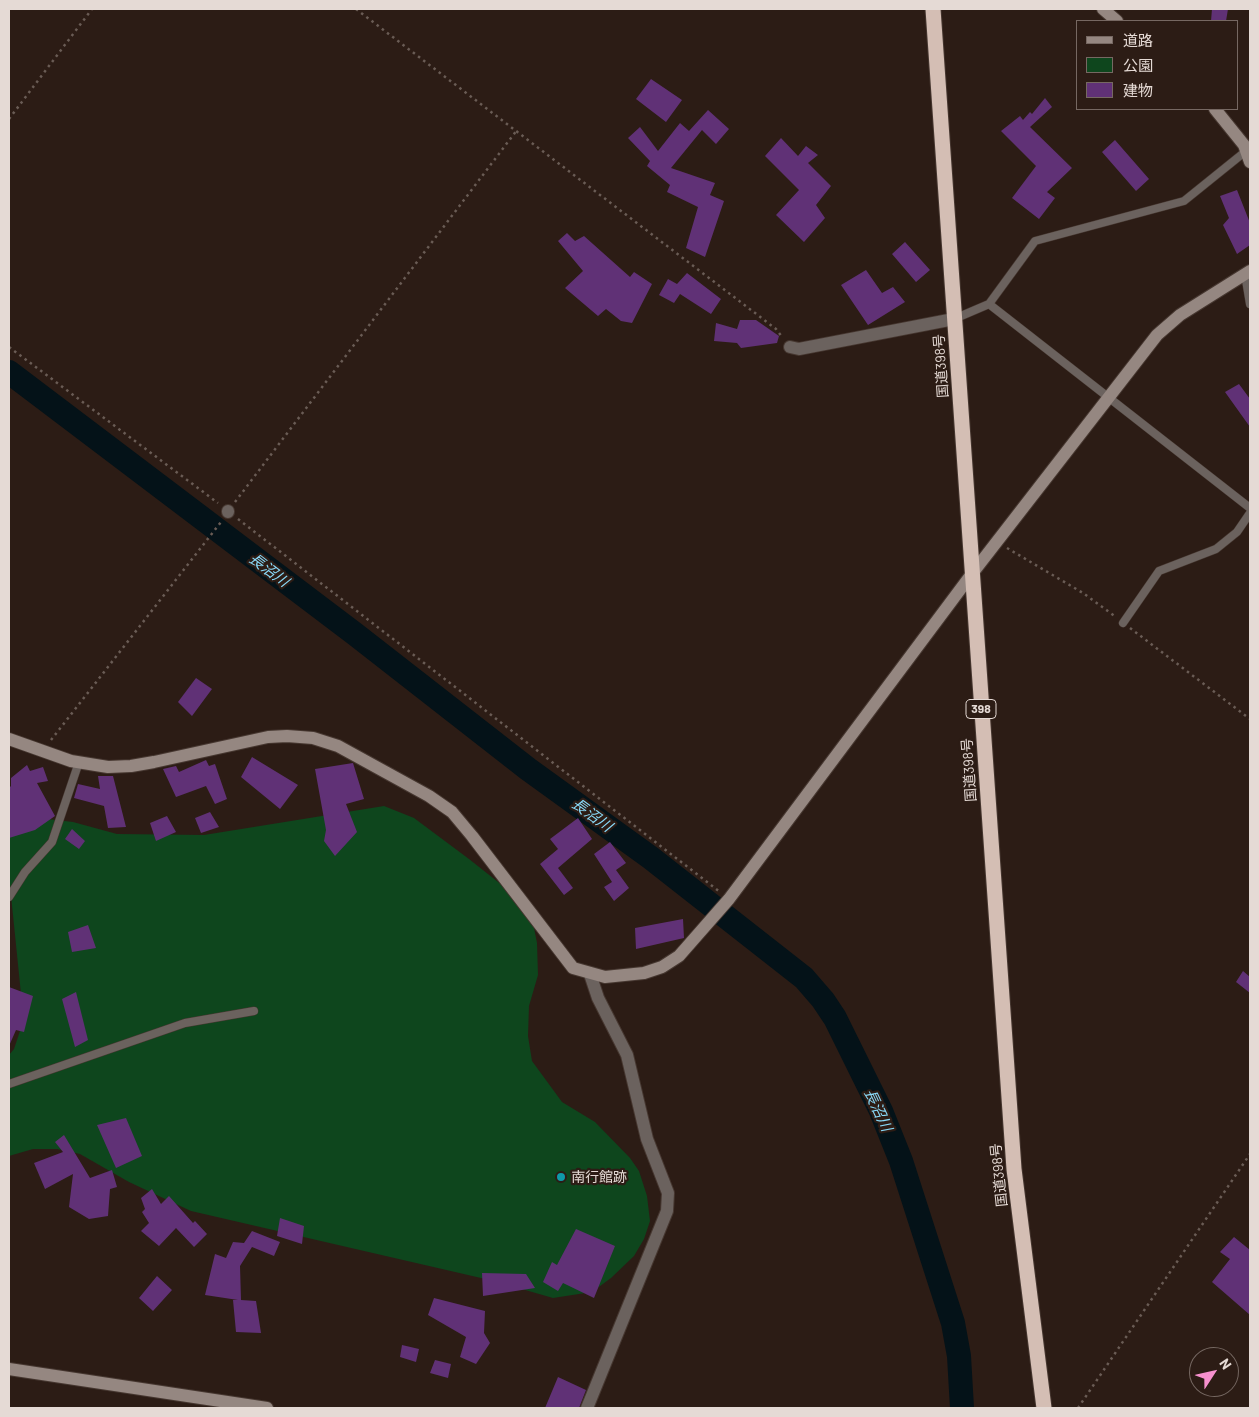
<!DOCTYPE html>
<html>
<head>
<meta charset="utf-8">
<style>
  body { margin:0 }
  #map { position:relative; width:1259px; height:1417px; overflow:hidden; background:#2c1c15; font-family:Barlow,"Noto Sans JP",sans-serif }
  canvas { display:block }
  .frame { position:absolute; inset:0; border:10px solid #e5dad5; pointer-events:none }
  .legend { position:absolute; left:1076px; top:20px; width:162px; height:90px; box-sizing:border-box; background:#2c1c15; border:1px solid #766862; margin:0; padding:6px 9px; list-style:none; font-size:15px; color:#e5dad5 }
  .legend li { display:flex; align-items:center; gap:10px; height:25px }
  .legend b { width:25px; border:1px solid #766862 }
  .north { position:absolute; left:1189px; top:1347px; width:50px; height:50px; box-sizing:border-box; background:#2c1c15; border:1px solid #766862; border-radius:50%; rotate:55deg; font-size:14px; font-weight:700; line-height:20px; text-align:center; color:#e5dad5 }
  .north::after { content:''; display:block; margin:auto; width:18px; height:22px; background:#f790ce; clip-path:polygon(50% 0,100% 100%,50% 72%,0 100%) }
</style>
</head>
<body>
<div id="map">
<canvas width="1259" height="1417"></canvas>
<div class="frame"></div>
<ul class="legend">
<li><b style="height:6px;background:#958781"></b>道路</li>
<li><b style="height:14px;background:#0e461d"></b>公園</li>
<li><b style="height:14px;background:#603176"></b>建物</li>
</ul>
<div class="north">N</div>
</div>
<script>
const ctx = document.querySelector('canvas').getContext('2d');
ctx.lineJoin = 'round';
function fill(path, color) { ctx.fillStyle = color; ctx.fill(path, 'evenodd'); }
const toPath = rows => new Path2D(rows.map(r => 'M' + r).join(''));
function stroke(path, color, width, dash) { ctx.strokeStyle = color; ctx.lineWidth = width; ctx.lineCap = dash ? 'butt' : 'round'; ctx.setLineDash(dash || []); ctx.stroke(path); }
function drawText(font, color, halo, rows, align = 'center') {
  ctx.font = font + ' Barlow,"Noto Sans JP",sans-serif'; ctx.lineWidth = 4.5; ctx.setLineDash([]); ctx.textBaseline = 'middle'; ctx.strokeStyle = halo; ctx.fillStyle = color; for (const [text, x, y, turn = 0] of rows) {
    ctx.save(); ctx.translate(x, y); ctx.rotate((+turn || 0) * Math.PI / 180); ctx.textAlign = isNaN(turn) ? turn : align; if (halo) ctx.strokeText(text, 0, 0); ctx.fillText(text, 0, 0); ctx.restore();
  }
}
fill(toPath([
  [384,806,414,818,469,859,517,897,532,918,537,943,538,975,529,1006,528,1036,532,1061,562,1102,595,1122,630,1158,639,1171,647,1196,650,1221,644,1239,634,1256,611,1278,592,1292,553,1298,494,1281,191,1211,129,1182,80,1154,57,1149,33,1149,9,1156,9,1055,14,1049,21,1028,21,994,9,876,9,832,12,826,47,819,73,822,117,834,204,835]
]), '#0e461d');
stroke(toPath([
  [9,372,355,634,528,769,651,858,804,978,823,1000,835,1018,881,1111,901,1161,953,1323,959,1356,962,1408]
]), '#041218', 24);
fill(toPath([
  [1212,9,1228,9,1226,21,1211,21],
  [651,79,682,100,666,122,636,99],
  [1045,98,1052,107,1030,127,1072,168,1047,192,1055,198,1039,219,1012,198,1036,166,1001,131,1020,116,1023,120,1030,112,1032,114],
  [708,110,729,129,716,144,702,130,671,168,715,183,710,195,724,201,705,257,686,248,698,207,667,192,670,185,647,166,650,161,628,138,640,127,658,151,680,123,689,131],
  [781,138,798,156,806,146,818,155,808,163,831,186,816,205,825,218,804,242,776,215,799,190,765,156],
  [1115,140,1149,179,1136,191,1102,152],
  [1237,190,1250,223,1250,245,1237,254,1223,225,1229,218,1220,196],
  [567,233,575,241,584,236,630,277,634,272,652,284,632,323,621,321,606,309,598,316,565,288,583,271,558,241],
  [905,242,930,270,916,282,892,254],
  [866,270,882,293,893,287,905,302,868,325,841,285],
  [687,273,721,299,711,314,680,294,674,303,659,295,668,279,677,284],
  [740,320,756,320,779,336,777,343,741,348,737,343,714,341,716,323,737,329],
  [1239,384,1250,399,1250,427,1225,392],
  [196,678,212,689,192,716,178,702],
  [252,757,298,785,280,809,241,777],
  [206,760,209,766,215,764,227,799,215,804,206,786,176,797,163,769,176,766,179,772],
  [353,763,364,799,346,804,357,832,335,856,324,841,326,830,315,769],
  [27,765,30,771,43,767,48,781,37,783,55,816,35,830,9,838,9,788,11,786,11,778],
  [98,776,113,776,126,827,108,828,104,806,74,798,78,784,100,789],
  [210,812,219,827,201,833,195,818],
  [167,816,176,832,156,841,150,823],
  [578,818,592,839,558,868,573,888,564,895,540,864,558,849,550,839],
  [72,829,85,841,79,849,65,839],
  [610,842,626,863,616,870,629,888,614,901,604,887,612,882,594,854],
  [683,919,684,938,636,949,635,928],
  [88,925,96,948,72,952,68,932],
  [1243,971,1250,977,1250,993,1236,982],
  [9,987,33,996,24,1032,16,1030,9,1046],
  [76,992,88,1040,75,1047,62,999],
  [126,1118,142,1156,116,1168,97,1125],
  [64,1135,90,1178,112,1170,117,1187,110,1189,108,1216,89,1219,69,1207,73,1174,45,1189,34,1163,63,1152,55,1142],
  [152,1189,161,1204,169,1196,193,1223,195,1221,207,1234,194,1247,176,1228,159,1246,141,1231,149,1223,142,1212,145,1209,141,1198],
  [280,1218,304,1226,302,1244,277,1236],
  [576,1229,615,1246,594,1298,563,1283,558,1291,543,1282,552,1262,557,1265],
  [252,1231,280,1242,274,1256,252,1247,240,1266,241,1300,256,1301,261,1333,236,1332,233,1300,238,1300,205,1295,215,1254,226,1258,233,1242,244,1243],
  [1234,1237,1250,1250,1250,1315,1212,1282,1230,1259,1220,1252],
  [482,1273,526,1274,535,1288,483,1296],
  [157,1276,172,1290,153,1311,139,1298],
  [434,1298,485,1311,484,1333,490,1343,476,1364,460,1357,466,1337,428,1315],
  [402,1345,419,1349,416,1362,400,1357],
  [435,1360,451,1364,448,1378,430,1373],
  [558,1377,586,1390,579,1408,545,1408]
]), '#603176');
const lane = toPath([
  [1245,274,1250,304],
  [989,304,1250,508],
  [954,319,989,304,1035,241,1184,201,1246,151],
  [1123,623,1159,571,1216,549,1237,532,1250,513],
  [9,897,25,872,52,842,79,762],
  [9,1084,185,1023,254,1011]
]);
const street = toPath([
  [790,347,799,349,954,319],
  [228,512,228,511],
  [587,1408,667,1211,668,1193,647,1139,627,1055,598,998,590,974]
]);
const secondary = toPath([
  [1103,9,1117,21],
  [1215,109,1244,145,1250,162],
  [9,739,71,761,108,767,131,766,154,762,268,737,287,736,313,738,338,746,429,796,452,812,472,836,573,968,605,977,644,973,662,967,679,956,729,899,971,575,1157,335,1180,315,1250,271],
  [9,1369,267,1408]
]);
const highway = toPath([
  [933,9,1014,1169,1044,1408]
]);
stroke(lane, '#463730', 9);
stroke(street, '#463730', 14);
stroke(secondary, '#463730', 14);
stroke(highway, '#463730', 17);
stroke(toPath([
  [356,9,776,329,783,338],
  [9,119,92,9],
  [9,347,218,503],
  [235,502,517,130],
  [238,519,720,892],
  [1007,548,1083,593,1116,617],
  [1130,628,1250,719],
  [51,740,221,522],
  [1078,1408,1250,1154]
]), '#6a5c55', 2.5, [2.5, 4]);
stroke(lane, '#6b625e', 8);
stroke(street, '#6b625e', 12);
stroke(secondary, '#958781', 12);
stroke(highway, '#d4beb4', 15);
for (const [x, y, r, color] of [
  [561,1177,5,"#0f9aa8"]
]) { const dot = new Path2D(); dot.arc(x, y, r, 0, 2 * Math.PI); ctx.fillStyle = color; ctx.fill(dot); stroke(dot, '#2c1c15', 2); }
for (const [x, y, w] of [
  [981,709,30]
]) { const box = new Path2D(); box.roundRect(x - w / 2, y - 9.5, w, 19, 4); ctx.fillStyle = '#2c1c15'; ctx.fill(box); stroke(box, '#e5dad5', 1); }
drawText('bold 12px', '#e5dad5', null, [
  ["398",981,709]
]);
drawText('14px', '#e5dad5', '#2c1c15', [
  ["国道398号",941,366,-94],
  ["国道398号",969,770,-94],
  ["国道398号",999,1175,-96]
]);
drawText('14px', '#e5dad5', '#2c1c15', [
  ["南行館跡",571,1177]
], 'left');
drawText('italic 15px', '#89daf9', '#2c1c15', [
  ["長沼川",269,570,37],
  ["長沼川",592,815,36],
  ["長沼川",878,1110,65]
]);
</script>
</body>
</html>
